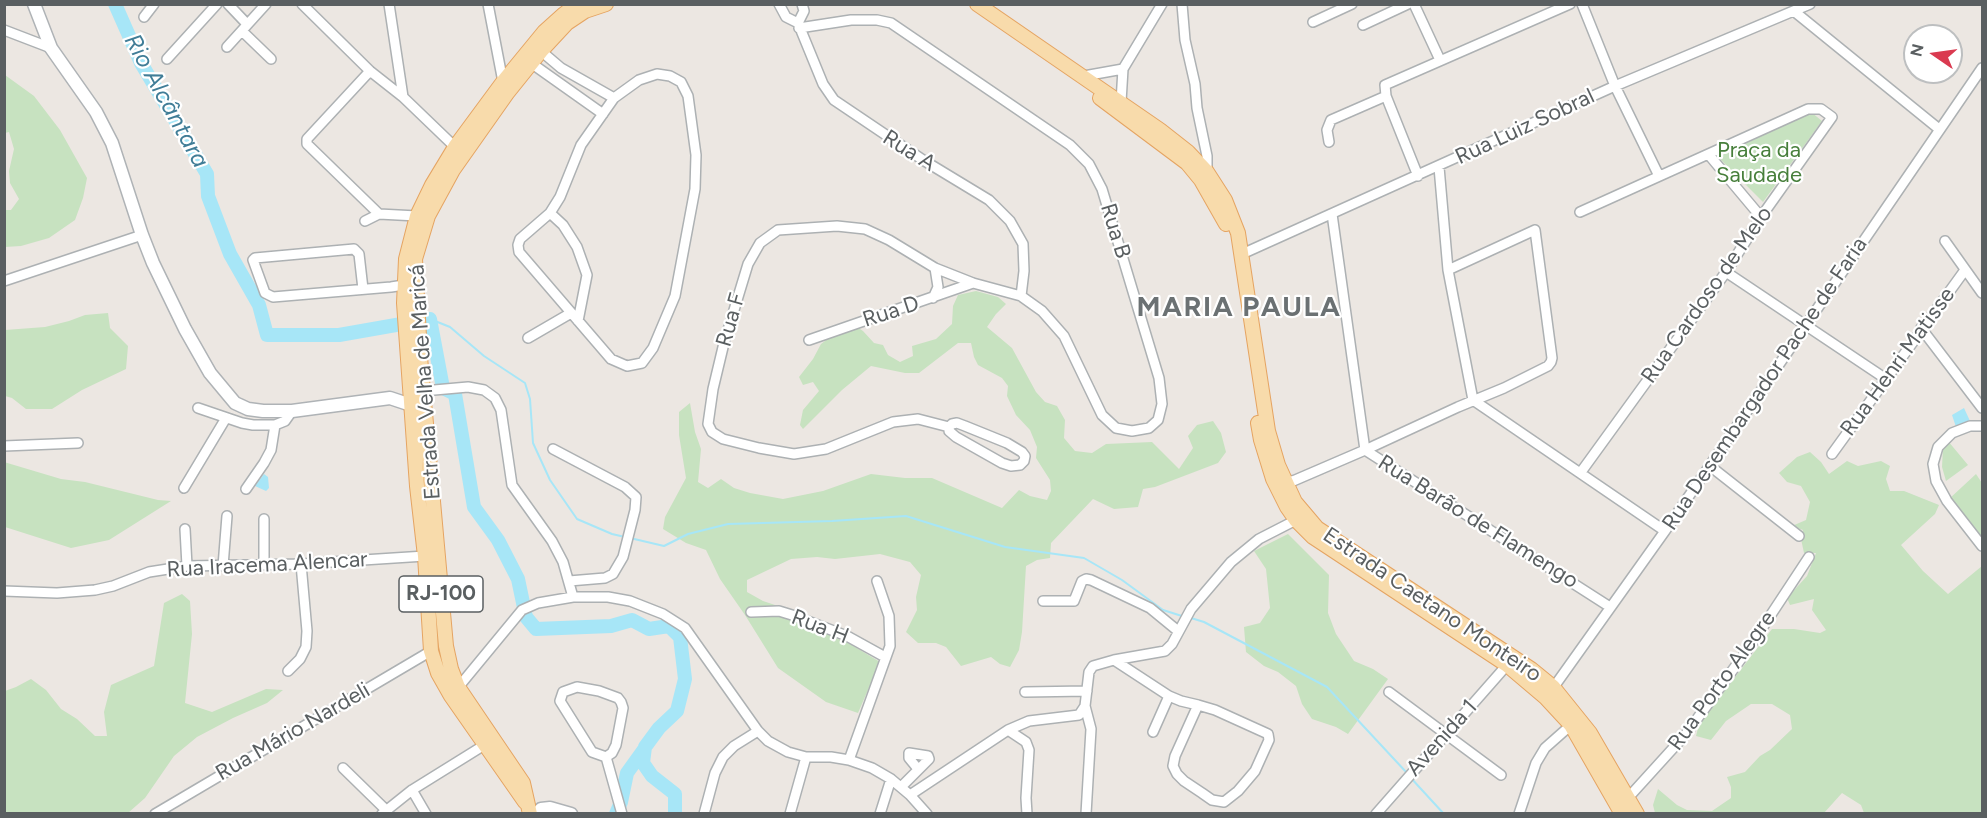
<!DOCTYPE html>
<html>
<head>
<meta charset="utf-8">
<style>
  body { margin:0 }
  #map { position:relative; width:1987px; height:818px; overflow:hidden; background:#ece7e2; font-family:Figtree,sans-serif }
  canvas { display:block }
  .frame { position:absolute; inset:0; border:6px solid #5a5f61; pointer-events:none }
  .north { position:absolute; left:1903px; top:24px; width:60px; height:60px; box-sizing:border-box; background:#fff; border:2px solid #bdbfc0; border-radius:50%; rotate:283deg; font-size:16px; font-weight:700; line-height:24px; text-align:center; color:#5a5f61 }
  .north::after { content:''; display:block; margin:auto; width:21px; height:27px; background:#da3a50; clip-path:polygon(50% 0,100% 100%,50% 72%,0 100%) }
</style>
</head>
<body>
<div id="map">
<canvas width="1987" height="818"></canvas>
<div class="frame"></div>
<div class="north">N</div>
</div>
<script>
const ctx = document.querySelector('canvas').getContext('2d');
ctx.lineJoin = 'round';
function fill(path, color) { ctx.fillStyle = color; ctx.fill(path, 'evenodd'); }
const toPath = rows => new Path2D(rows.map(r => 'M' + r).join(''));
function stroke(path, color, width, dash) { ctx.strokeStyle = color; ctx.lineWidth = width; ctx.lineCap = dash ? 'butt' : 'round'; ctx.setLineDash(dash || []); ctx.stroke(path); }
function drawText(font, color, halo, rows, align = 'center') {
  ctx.font = font + ' Figtree,sans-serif'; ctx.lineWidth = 4.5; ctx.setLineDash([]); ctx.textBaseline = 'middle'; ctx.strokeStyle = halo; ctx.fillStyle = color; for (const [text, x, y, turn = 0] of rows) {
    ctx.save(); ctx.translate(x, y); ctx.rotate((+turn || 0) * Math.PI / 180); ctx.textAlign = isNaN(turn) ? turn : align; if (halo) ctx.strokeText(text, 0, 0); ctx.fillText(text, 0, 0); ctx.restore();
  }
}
fill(toPath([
  [5,75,34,96,60,130,87,178,83,198,75,220,49,238,21,246,5,247,5,210,11,210,19,199,10,183,9,171,14,149,9,132,5,133],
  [1811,112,1822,121,1763,202,1718,157],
  [976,291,998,297,1006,304,996,314,987,327,1012,348,1036,392,1045,402,1057,406,1065,420,1064,438,1075,451,1092,453,1106,444,1152,442,1179,469,1193,448,1188,436,1197,425,1213,421,1221,433,1226,452,1218,463,1155,487,1143,489,1138,507,1114,509,1093,499,1051,543,1050,558,1037,560,1026,566,1022,632,1019,650,1010,667,1000,664,991,657,961,666,946,647,936,643,918,643,906,632,917,610,916,597,921,575,910,562,880,554,835,559,817,557,791,559,747,580,747,592,763,601,778,606,818,630,850,644,880,662,858,713,826,702,778,668,745,615,720,579,706,550,686,543,663,529,665,517,686,478,679,435,679,412,690,403,695,432,701,449,698,482,708,488,721,479,734,488,750,493,783,499,823,491,871,474,905,478,932,478,1002,508,1019,490,1030,496,1047,500,1051,491,1050,480,1036,458,1037,447,1030,430,1016,415,1007,396,1008,386,1002,378,978,365,974,357,971,343,958,343,919,373,905,373,871,366,842,390,803,429,800,425,803,410,819,391,813,382,803,385,799,377,813,359,821,344,834,334,854,325,863,331,874,343,883,345,888,355,900,362,913,356,912,346,936,339,952,324,953,306,958,295],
  [108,313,110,328,128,346,126,369,82,390,52,409,26,409,12,398,5,396,5,330,45,327,69,321,85,315],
  [1948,441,1968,465,1946,481,1942,467,1943,447],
  [1810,452,1821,462,1829,474,1847,461,1858,466,1881,461,1890,466,1886,479,1890,491,1904,491,1939,505,1935,514,1901,545,1923,571,1948,594,1982,566,1982,813,1864,813,1861,805,1842,793,1824,813,1655,813,1653,805,1658,789,1677,805,1687,810,1712,811,1731,798,1731,787,1727,777,1745,772,1760,756,1770,750,1792,729,1790,715,1772,704,1751,704,1726,721,1711,740,1696,736,1699,724,1772,629,1794,629,1820,633,1826,630,1812,610,1814,599,1790,605,1787,598,1807,576,1816,553,1804,553,1801,539,1803,530,1792,526,1806,520,1810,502,1801,486,1787,482,1779,473,1797,457],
  [4,462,61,479,85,482,158,500,171,501,109,540,71,548,5,527],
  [1976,474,1982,483,1982,535,1979,538,1949,499],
  [1288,534,1329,575,1328,613,1336,634,1354,661,1373,669,1388,679,1348,734,1336,727,1312,719,1302,704,1296,686,1278,672,1264,666,1246,652,1244,627,1260,623,1270,608,1266,569,1254,551],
  [182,594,190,601,192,634,185,703,212,712,266,689,283,690,267,703,233,718,197,737,174,756,145,798,128,813,5,813,5,691,16,687,31,679,46,690,61,709,77,719,95,736,107,736,104,712,111,685,154,666,164,603]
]), '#c7e2c0');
fill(toPath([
  [1964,408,1970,421,1956,427,1952,415],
  [264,474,268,477,269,488,266,491,255,486]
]), '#a7e6f7');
stroke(toPath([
  [430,319,450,327,484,356,525,383,530,399,533,443,550,480,577,519,612,534,625,537],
  [630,538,664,546,688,534,728,524,832,521,906,516,1005,547,1084,558,1122,580,1163,610,1185,617],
  [1191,618,1204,622,1327,687,1407,773],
  [1410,777,1444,814]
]), '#a7e6f7', 2);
stroke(toPath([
  [115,4,141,63,207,174,208,196,230,254,259,305,267,335,339,335,430,319,443,388,455,394,474,507,498,540,518,579,526,617,536,629,611,626,632,620,649,629,669,626,680,637,685,679,677,711,659,728,645,747,643,763,652,776,675,794,675,814],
  [616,814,621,802,627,773,645,748]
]), '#a7e6f7', 14);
const street = toPath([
  [228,4,247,24],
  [302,4,370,71,403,97,455,147],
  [389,4,403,97],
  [488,4,503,82],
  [779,4,786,17,798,23,823,84,834,100,923,160,989,200,1010,221,1023,244,1024,271,1021,296],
  [1182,4,1185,40,1195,84,1197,108,1207,156,1207,172],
  [1414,4,1440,60],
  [1582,4,1615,86,1659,176],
  [1795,12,1939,129],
  [144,17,154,4],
  [1313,22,1352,4],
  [798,23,804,11,802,4],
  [1363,25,1408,4],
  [799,28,851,20,877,20,891,23,1070,145,1089,164,1102,189,1159,378,1162,404,1158,420,1149,428,1132,431,1116,428,1102,415,1064,336,1042,311,1021,296,973,283,935,268,889,240,865,229,837,226,778,230,760,243,748,264,724,343,713,389,708,424,712,432,723,439,759,448,794,454,826,449,893,422,918,419,949,427,949,431,956,437,1002,463,1011,466,1020,465,1024,461,1025,456,1022,452,1007,443,965,426,957,423,952,424,949,427],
  [4,30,51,48],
  [242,31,271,59],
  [227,47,266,4],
  [541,51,561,68,614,98],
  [167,59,217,4],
  [531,63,603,114],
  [370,71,307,139,307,144,379,214,417,216],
  [657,74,670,76,681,82,688,96,696,155,695,189,675,296,653,348,642,363,627,366,611,359,519,252,518,245,520,239,550,213,560,197,581,145,614,98,639,80,657,74],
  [1084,76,1123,69],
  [1121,102,1123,69,1162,4],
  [1329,142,1327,130,1331,120,1386,96],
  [1709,155,1761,217],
  [1439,167,1448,270,1473,400,1665,531],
  [1418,176,1386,96,1385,85,1570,4],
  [1580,212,1808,109,1821,109,1832,117,1761,217,1726,272,1581,472],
  [550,213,563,225,577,247,587,275,578,321],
  [1332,214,1365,450,1610,607],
  [365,221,379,214],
  [1945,241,1982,293],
  [1242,254,1615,86,1810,4],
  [1726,272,1886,379],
  [4,281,142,235],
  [363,289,359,254,354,249,255,258,253,260,265,293,273,297,391,287,404,285],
  [933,298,938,287,935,268],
  [1921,328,1982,408],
  [528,338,571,313],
  [809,340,973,283],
  [423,391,468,387,484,390,495,398,501,410,512,485,552,541,563,562,573,597],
  [198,408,242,423,253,425,275,425,285,421,292,411],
  [1982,426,1970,426,1952,433,1938,447,1933,464,1936,481,1947,501,1982,546],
  [4,446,78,443],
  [553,449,625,487,636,497,635,510,623,557,613,574,605,578,569,581],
  [1832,454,1965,270],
  [1710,466,1799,536],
  [1281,480,1293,481,1365,450,1458,407,1504,388,1548,366,1551,362,1552,358,1535,230,1448,270],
  [184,488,226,418],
  [246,489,264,463,271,450,275,425],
  [185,529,187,566],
  [264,565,264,519],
  [223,566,227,516],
  [4,591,57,593,95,590,113,586,149,572,187,566,301,564,425,556],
  [1043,601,1074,601,1082,581,1086,579,1091,580,1150,608,1178,631],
  [751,612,779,611,792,615,847,636,885,657],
  [1114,660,1169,696,1181,701,1198,705,1215,710,1268,734,1269,740,1255,771,1238,791,1224,802,1212,800,1202,793,1184,781,1177,774,1173,766,1175,756,1198,705],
  [288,671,300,659,306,647,307,631,301,564],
  [577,687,599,691,618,698,621,702,623,708,616,745,612,753,606,757,592,752,560,701,563,692,577,687],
  [456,690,522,610,538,603,573,597,608,597,630,601,663,614,685,628,758,731,768,741,788,752,806,757,831,757,849,760,872,768,891,779,910,795,927,814],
  [1551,691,1665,531,1982,68],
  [1025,692,1087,691],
  [1389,692,1501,775],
  [1085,706,1091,729,1086,814],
  [1008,730,1026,742,1029,750,1026,798,1027,814],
  [1153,732,1169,696],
  [606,757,622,814],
  [849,760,890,646,889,616,877,581],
  [343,768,386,810],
  [901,787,929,759,928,756,909,753,909,758,918,769],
  [412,790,426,814],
  [910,795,1008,730,1029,721,1079,715,1085,706,1089,672,1093,666,1114,660,1165,651,1172,644,1191,609,1231,562,1259,539,1296,520],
  [1627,799,1686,734,1751,645,1809,557],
  [155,814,431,651],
  [382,814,412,790,486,744],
  [704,814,715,773,723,757,734,746,758,731],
  [790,814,806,757],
  [880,814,891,779],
  [1376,814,1507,665],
  [1519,814,1536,763,1545,748,1571,725]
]);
const secondary = toPath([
  [34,4,51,48,96,112,112,143,142,235,153,263,185,329,210,373,235,403,248,409,263,411,292,411,390,398,411,405],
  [537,814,541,809,550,808,571,814]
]);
const primary = toPath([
  [977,4,1160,130,1188,152,1207,172,1225,200,1238,233,1268,431,1278,465,1295,502,1317,528,1531,669,1553,687,1590,733,1637,814],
  [1100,98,1187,163,1201,180,1226,224],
  [1258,423,1261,440,1273,479,1287,507,1296,520,1313,537,1507,665,1546,698,1571,725,1622,814],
  [525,802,451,696,438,673,431,651,425,556,417,486,404,303,406,259,417,216,432,185,455,147,503,82,544,32,564,14,577,4],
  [530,814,523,783,458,687,451,669,446,646,420,357,415,259,428,216,453,170,508,92,541,51,567,23,585,11,606,4]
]);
stroke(street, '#adb1b3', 12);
stroke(secondary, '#afb3b6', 15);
stroke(primary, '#e5a462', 16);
stroke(street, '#fff', 9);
stroke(secondary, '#fff', 12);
stroke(primary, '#f8dbab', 14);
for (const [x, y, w] of [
  [441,594,84]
]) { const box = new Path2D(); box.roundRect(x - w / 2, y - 18, w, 36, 4.5); ctx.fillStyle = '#fff'; ctx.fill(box); stroke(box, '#5a5f61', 1.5); }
drawText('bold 21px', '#5a5f61', null, [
  ["RJ-100",441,594]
]);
drawText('22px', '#5a5f61', '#fff', [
  ["Rua Luiz Sobral",1525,127,-25],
  ["Rua A",909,151,32],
  ["Rua B",1115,231,73],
  ["Rua Cardoso de Melo",1707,295,-55],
  ["Rua D",891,312,-18],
  ["Rua F",731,320,-74],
  ["Rua Henri Matisse",1898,362,-54],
  ["Estrada Velha de Maricá",425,382,-94],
  ["Rua Desembargador Pache de Faria",1765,384,-56],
  ["Rua Barão de Flamengo",1478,522,32],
  ["Rua Iracema Alencar",267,565,-3],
  ["Estrada Caetano Monteiro",1432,605,34],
  ["Rua H",820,627,21],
  ["Rua Porto Alegre",1722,681,-54],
  ["Rua Mário Nardeli",293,732,-30],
  ["Avenida 1",1442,738,-48]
]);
drawText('22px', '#477f3b', '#fff', [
  ["Praça da",1759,151],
  ["Saudade",1759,176]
]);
drawText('italic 24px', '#407d97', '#fff', [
  ["Rio Alcântara",166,101,61]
]);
ctx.letterSpacing = '1.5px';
drawText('bold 28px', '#6b7173', '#fff', [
  ["MARIA PAULA",1239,308]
]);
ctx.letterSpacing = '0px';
</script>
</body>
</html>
